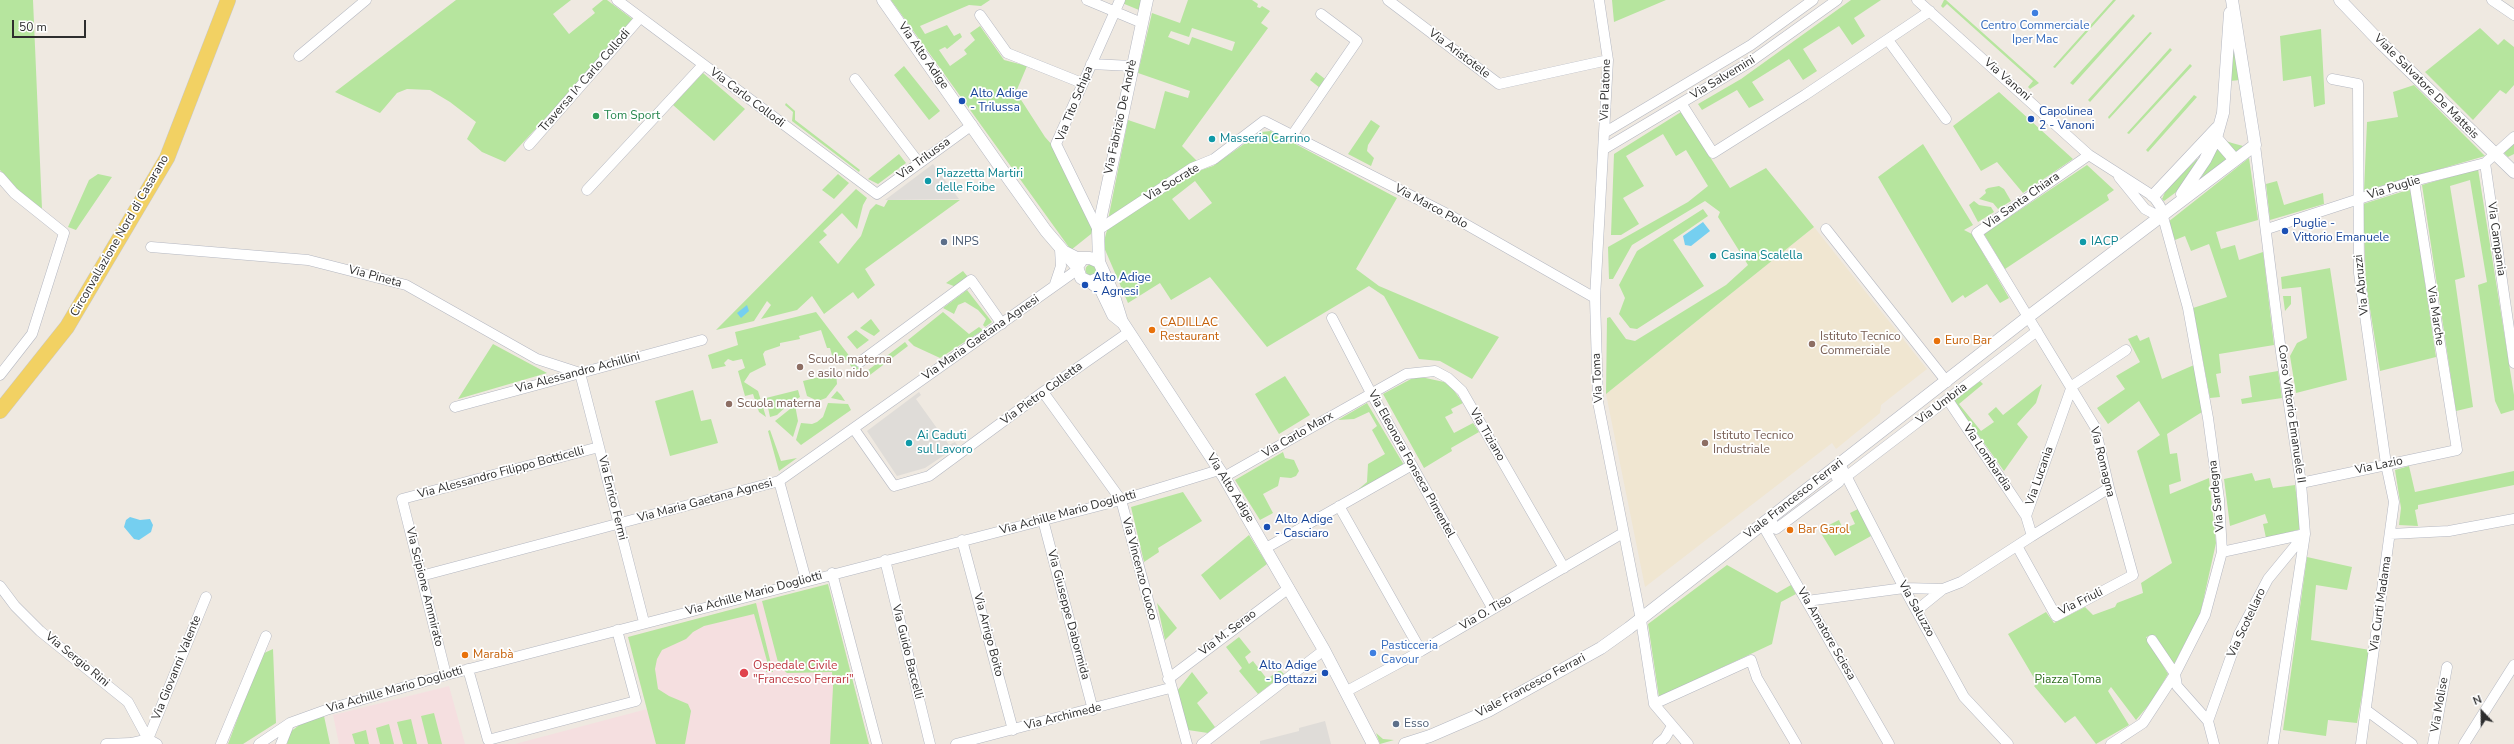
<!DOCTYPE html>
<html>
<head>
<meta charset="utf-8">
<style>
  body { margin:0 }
  #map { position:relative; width:2514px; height:744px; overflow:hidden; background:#efe9e1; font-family:"Nunito Sans",sans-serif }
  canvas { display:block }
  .north { position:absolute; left:2462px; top:692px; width:40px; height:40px; -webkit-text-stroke:3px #fff; paint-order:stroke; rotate:338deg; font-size:11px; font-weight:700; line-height:16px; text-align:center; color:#2e2e2e }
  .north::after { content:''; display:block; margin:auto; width:14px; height:18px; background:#2e2e2e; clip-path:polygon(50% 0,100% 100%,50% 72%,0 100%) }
  .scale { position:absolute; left:12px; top:20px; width:74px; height:18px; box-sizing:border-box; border:2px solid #2e2e2e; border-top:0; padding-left:5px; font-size:12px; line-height:14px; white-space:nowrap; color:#2e2e2e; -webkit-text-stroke:3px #fff; paint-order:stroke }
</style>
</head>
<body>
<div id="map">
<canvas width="2514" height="744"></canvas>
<div class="north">N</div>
<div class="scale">50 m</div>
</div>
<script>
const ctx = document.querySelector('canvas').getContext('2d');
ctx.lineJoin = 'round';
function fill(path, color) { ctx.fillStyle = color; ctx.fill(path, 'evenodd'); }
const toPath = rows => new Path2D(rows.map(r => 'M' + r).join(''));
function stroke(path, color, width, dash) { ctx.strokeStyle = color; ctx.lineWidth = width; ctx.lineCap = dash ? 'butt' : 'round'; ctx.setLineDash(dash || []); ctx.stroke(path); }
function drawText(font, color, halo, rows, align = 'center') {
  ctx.font = font + ' "Nunito Sans",sans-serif'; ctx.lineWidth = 3.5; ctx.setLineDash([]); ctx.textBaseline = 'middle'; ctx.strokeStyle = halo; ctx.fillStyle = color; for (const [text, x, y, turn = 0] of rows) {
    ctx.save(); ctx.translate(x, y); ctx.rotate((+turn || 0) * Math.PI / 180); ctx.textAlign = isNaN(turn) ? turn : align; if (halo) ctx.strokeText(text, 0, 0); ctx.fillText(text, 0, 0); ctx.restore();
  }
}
fill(toPath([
  [1814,227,1927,369,1881,405,1880,413,1836,449,1832,443,1645,587,1606,394]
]), '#f0e6d1');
fill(toPath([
  [828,584,869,744,515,744,647,709,628,637],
  [449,686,465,744,339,744,333,715]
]), '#f5dfe0');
fill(toPath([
  [0,0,33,0,42,209,23,195,0,170],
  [456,0,571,0,553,14,569,34,595,13,592,9,603,0,607,0,635,21,505,162,482,152,467,139,476,122,450,102,430,90,407,89,397,93,380,113,335,92],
  [891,0,990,0,981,6,969,5,920,26,925,34,947,25,954,36,960,33,962,37,947,49,945,47,939,50,950,66,967,54,964,50,975,40,970,33,980,26,1004,60,1027,66,1016,92,1045,137,1053,146,1093,226,1091,234,1071,250],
  [1124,0,1141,0,1139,10,1122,3],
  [1188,0,1252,0,1258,4,1257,7,1260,8,1262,6,1270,11,1261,23,1268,28,1182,146,1197,161,1108,220,1128,120,1155,129,1165,91,1188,98,1190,91,1138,73,1152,13,1180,23],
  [1192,28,1235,42,1232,51,1192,37,1189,45,1168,37,1171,31,1189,37],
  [1612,0,1666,0,1614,22],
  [1851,0,1881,0,1854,18,1865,36,1852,45,1839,26,1803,49,1817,71,1803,80,1789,59,1752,82,1764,100,1749,108,1737,90,1702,110,1698,104,1741,79],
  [1944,0,1946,0,2039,83,2030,89,2028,87,2033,81,1947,4,1943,8,1941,6],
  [2113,0,2116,0,2055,68,2053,67],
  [2133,14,2135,16,2073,85,2070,83],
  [2480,28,2498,45,2504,39,2514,47,2514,85,2506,94,2500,90,2473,120,2425,72],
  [2321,29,2325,104,2314,107,2311,76,2283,81,2280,36],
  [2150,32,2152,33,2090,102,2088,100],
  [2232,34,2240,80,2230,81],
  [2170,48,2172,50,2109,119,2108,117],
  [2190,64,2192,66,2129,134,2127,133],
  [904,66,940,111,929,120,894,75],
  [1316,72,1325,79,1320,88,1310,80],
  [703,73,745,109,714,141,673,105],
  [2414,85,2485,156,2364,191,2367,122,2398,117,2393,92],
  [1999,92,2073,159,2023,193,1997,162,1981,171,1953,126],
  [2194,95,2197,97,2148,152,2146,150],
  [786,103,795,111,795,120,860,170,859,172,792,121,793,112,785,105],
  [1681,112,1730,188,1766,168,1814,227,1606,394,1607,318,1610,317,1626,339,1635,341,1726,285,1748,265,1718,217,1720,212,1705,201,1632,245,1613,279,1609,279,1608,247,1688,202,1708,186,1686,150,1676,156,1663,134,1626,156,1644,186,1623,198,1639,224,1621,235,1611,235,1614,154],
  [1371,120,1380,126,1368,145,1367,151,1374,158,1371,166,1348,154],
  [1271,131,1397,198,1356,269,1379,286,1499,337,1472,379,1440,361,1419,359,1384,296,1369,286,1267,347,1210,277,1171,300,1160,283,1128,303,1103,245,1107,230,1190,174,1213,166,1261,132],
  [1195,181,1212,203,1189,220,1172,199],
  [2226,141,2232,143,2243,146,2234,154],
  [2514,142,2514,154,2508,157,2503,152],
  [1923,144,1973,225,1964,230,1972,234,2009,298,2000,303,1987,284,1965,298,1963,295,1952,303,1878,177],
  [2217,147,2228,159,2200,180,2207,167],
  [899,154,906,163,878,184,868,179],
  [2249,158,2258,220,2216,232,2221,249,2235,245,2239,260,2263,252,2274,345,2219,354,2221,373,2216,374,2220,397,2210,398,2193,308,2227,297,2209,244,2191,251,2185,236,2175,240,2168,222],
  [2197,159,2199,161,2183,187,2164,201,2162,199,2166,190],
  [2087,165,2114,190,2107,195,2109,200,2005,269,1984,234],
  [2478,169,2514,395,2514,410,2501,414,2495,401,2478,285,2487,282,2470,180,2450,186,2465,277,2455,280,2473,407,2456,411,2422,185],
  [98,174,112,177,76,230,68,227,89,180],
  [838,174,849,183,834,199,822,190],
  [2277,181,2284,205,2323,193,2324,204,2270,220,2266,184],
  [1999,186,2004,189,2011,201,1998,209,1993,203,1979,199,1986,193,1985,190,1988,188],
  [856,189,867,198,863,205,857,229,842,213,823,231,827,235,819,242,838,264,861,236,870,210,876,204,884,207,888,200,960,200,865,269,875,285,858,299,853,292,824,314,812,296,797,310,761,319,771,305,767,301,754,321,716,330],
  [2411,189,2436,357,2380,371,2366,284,2363,204],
  [1974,201,1979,205,1991,207,1994,212,1978,222,1969,205],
  [1703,209,1708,216,1673,240,1704,286,1637,329,1630,328,1619,314,1625,298,1619,285,1637,251],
  '1085.5 270a5.5 5.5 0 1 1 11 0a5.5 5.5 0 1 1-11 0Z',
  [2330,268,2347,380,2296,393,2290,356,2297,343,2307,338,2301,287,2282,289,2281,277],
  [963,271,968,277,956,287,946,283],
  [967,290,992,322,985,327,983,325,986,319,978,310,965,302,958,305,954,314,943,308],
  [2283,296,2291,296,2291,304,2285,311],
  [816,312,860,370,856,372,846,360,833,359,830,348,827,348,821,330,799,336,800,339,780,343,780,346,765,351,763,354,766,365,750,373,744,382,758,391,766,417,759,412,753,394,745,396,738,371,745,368,742,359,733,361,728,359,724,363,726,366,712,369,708,355,738,345,735,332],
  [943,312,969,334,979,327,983,330,940,358,914,346,908,340],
  [871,319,880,331,874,336,860,328],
  [856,330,869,340,857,349,847,337],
  [2137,335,2140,341,2149,337,2162,379,2194,365,2202,412,2167,434,2170,454,2177,453,2181,481,2169,485,2170,494,2209,478,2216,543,2200,615,2173,666,2155,635,2146,637,2168,674,2152,701,2136,720,2111,687,2108,691,2129,725,2096,744,2075,716,2065,723,2034,686,2037,683,2008,634,2046,612,2054,623,2085,607,2093,615,2115,607,2117,603,2143,593,2141,583,2172,563,2137,451,2160,435,2139,401,2108,424,2097,408,2125,389,2116,376,2140,362,2128,339],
  [905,342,908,346,866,378,863,374],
  [493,344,547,373,458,399],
  [2278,371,2282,398,2242,404,2241,399,2252,397,2249,376],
  [836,373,837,384,826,398,818,401,807,396,803,381],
  [1285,376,1310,415,1279,434,1255,394],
  [1421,377,1444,382,1452,388,1463,403,1451,409,1453,413,1445,417,1454,433,1473,423,1479,432,1451,448,1452,451,1424,468,1383,394,1411,379],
  [1980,381,1983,384,1959,404,1981,431,1994,422,1988,414,1996,407,2003,415,2042,384,2036,403,2017,424,2028,437,2004,471,1954,401],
  [693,390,701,421,711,419,718,443,670,456,655,401],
  [798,390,800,397,789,404,777,415,770,417,766,398],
  [837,391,841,395,845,401,831,398],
  [828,403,848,404,851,410,801,445,796,440,801,423,812,424,817,422,823,417],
  [1367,403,1404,465,1354,493,1367,482,1368,464,1385,454,1372,430,1377,426,1369,412,1354,419,1338,420],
  [795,405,798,421,793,437,775,421],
  [770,430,781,461,797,458,779,471,768,431],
  [1283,452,1285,458,1294,460,1299,471,1296,476,1291,478,1280,477,1278,486,1263,494,1273,513,1260,520,1235,480],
  [2409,466,2415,492,2514,471,2514,485,2418,505,2418,509,2415,510,2418,526,2399,525,2401,508,2395,470],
  [2252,473,2255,481,2270,478,2273,488,2295,485,2301,529,2266,538,2263,524,2268,523,2265,514,2230,526,2224,479],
  [1183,492,1202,521,1158,548,1159,552,1144,562,1131,507],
  [1858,509,1871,536,1835,556,1819,530,1839,520,1843,529,1855,524,1850,513],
  [1249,535,1267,564,1220,600,1201,575],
  [2307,557,2352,567,2347,590,2316,585,2311,640,2370,650,2357,723,2328,720,2326,736,2283,730],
  [1727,565,1777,593,1791,585,1796,594,1781,602,1772,644,1659,697,1648,624],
  [828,584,869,744,830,744,833,687,832,672,787,673,779,666,762,601],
  [756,603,773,672,766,672,767,661,754,614,704,626,693,632,686,639,662,650,657,659,655,669,658,689,669,696,688,704,691,711,685,744,656,744,628,637],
  [1157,603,1177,628,1165,640],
  [1239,637,1251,652,1245,657,1249,664,1253,661,1267,679,1280,670,1284,674,1258,694,1239,671,1242,668,1226,647],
  [273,649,276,723,243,744,228,744,262,654],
  [1192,672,1208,693,1197,703,1215,727,1208,733,1188,730,1177,691],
  [434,713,442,744,428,744,421,716],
  [324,716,330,744,287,744,290,732,302,723],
  [411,719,417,744,403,744,397,722],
  [389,724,394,744,380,744,376,728],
  [366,730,369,744,355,744,352,734],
  [1376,733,1383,739,1394,740,1380,744]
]), '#b6e59e');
fill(toPath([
  [933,164,959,199,885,200],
  [919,392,921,395,916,399,949,445,955,442,958,446,925,468,897,476,867,431],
  [1325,721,1331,744,1260,744,1260,741,1299,731,1299,728]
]), '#dfdcd8');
fill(toPath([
  [1703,222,1710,231,1691,246,1685,245,1683,236],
  [747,305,749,311,741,318,737,313],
  [130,517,140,520,150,519,153,525,151,532,139,540,134,539,124,527,126,520]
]), '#75cff0');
const minor = toPath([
  [617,0,877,194,972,125],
  [1087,0,1142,23],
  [1120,0,1056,144,1098,230,1192,168,1214,159,1264,121,1453,217,1595,298],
  [1388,0,1499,84,1608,60],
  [1599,0,1608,60,1595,298,1598,402,1641,620,1654,704,1688,744],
  [1917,0,2089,155,2153,196,2160,206,2188,308,2208,418,2219,499,2222,552,2205,615,2175,674,2143,723,2111,744],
  [2492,0,2514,15],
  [980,15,1007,53,1082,83],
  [1888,40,1946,119],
  [299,56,366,0],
  [1091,64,1132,66],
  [855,79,919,163],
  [2332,79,2358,84,2359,273,2386,464,2394,502,2361,744],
  [1681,103,1713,153,1805,95,1930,11],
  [1604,133,1751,45,1813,0],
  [1293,134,1357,41,1321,14],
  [529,145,640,18],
  [2255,145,2281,352,2301,483,2305,534,2273,744],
  [1604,149,1750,62,1837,0],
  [2485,163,2514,363],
  [0,177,14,193,64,233,32,334,0,375],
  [2119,177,2145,209,2162,218],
  [587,190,703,65],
  [1826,229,1947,382],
  [2267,229,2414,181,2485,163,2514,137],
  [151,247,308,260,406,285,537,359,580,373,644,622],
  [1055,284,1061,266,1060,249],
  [1332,318,1371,393,1493,609],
  [860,362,971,280,1002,324],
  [1043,392,1121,500,1187,744],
  [1948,400,2026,516],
  [455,407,702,340],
  [854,429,894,486,929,476,1043,392,1129,332],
  [1840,464,1904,588,1964,697,2008,744],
  [1847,476,2037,331],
  [1224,477,1406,374,1435,371,1448,378,1462,391,1564,568],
  [779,481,806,580],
  [2301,483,2457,450,2414,181],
  [1339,506,1421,651],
  [1770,519,1776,529,1839,482,1833,470],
  [1043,520,1093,710],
  [1762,524,1889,744],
  [2390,534,2449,531,2514,519],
  [2032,536,2109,488],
  [962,540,1013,730],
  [2017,546,2056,616,2133,575,2109,488,2095,427,1977,233,2089,155],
  [1266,548,1412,465],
  [2222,552,2305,534],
  [885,560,930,744],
  [832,573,877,744],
  [421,576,779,481,1077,270],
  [0,586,15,606,40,631,128,702,148,739],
  [1807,601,1904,588,1943,589],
  [1917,610,1943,589,1961,582,2032,536,2026,516,2072,386,2126,350],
  [2152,640,2175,674,2177,686,2208,721,2214,744],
  [468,669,488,740,636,701,617,630],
  [446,675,402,499,599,447],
  [1168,679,1289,588],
  [1347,691,1421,651,1623,533],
  [1654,704,1751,660,1757,678,1796,744],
  [2366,710,2412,744],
  [2208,721,2239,634,2268,579,2305,534],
  [148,739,206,597],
  [106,744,131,743,148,739,157,744],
  [221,744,266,636],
  [259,744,290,723,326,710,446,675,1121,500,1219,470],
  [281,744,289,724],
  [956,744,1170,688],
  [1202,744,1324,650],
  [1658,744,1665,738,1672,726],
  [2433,744,2447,667],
  [2464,744,2514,665]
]);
const tertiary = toPath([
  [883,0,1003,171,1046,231,1077,267],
  [2340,0,2382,44,2514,172],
  [2216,138,2235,160],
  [2182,194,2205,160,2216,138,2223,113,2230,13],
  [2153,196,2217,128],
  [1065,252,1077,258,1090,258,1099,262,1113,293,1122,322],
  [1081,261,1077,267,1081,278,1090,282,1097,279],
  [1099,262,1098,230,1147,0],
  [1090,282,1101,290,1113,315,1123,323,1224,477,1324,650,1373,744],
  [1405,744,1430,736,1488,711,1601,648,1629,628,2028,317,2255,145,2232,0]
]);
const primary = toPath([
  [0,411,67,327,167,158,228,0]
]);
stroke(minor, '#b4b7c1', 11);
stroke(tertiary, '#b4b7c1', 13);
stroke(primary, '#c9c9c9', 16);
stroke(minor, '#fff', 10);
stroke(tertiary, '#fff', 12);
stroke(primary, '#f2d163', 15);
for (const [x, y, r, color] of [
  [2035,13,4,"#3f7fe0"],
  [962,101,4,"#1a4fb4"],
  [596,116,4,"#2e9e5b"],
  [2031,119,4,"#1a4fb4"],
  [1212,139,4,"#0f9aa8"],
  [928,181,4,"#0f9aa8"],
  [2285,231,4,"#1a4fb4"],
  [944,242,4,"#5c6f8a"],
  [2083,242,4,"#0f9aa8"],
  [1713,256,4,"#0f9aa8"],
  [1085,285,4,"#1a4fb4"],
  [1152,330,4,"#e8710a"],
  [1937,341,4,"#e8710a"],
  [1812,344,4,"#8d6e63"],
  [800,367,4,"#8d6e63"],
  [729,404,4,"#8d6e63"],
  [909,443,4,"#0f9aa8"],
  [1705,443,4,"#8d6e63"],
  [1267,527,4,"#1a4fb4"],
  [1790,530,4,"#e8710a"],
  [1373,653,4,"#3f7fe0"],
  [465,655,4,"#e8710a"],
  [744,673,5,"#e0444e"],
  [1325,673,4,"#1a4fb4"],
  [1396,724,4,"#5c6f8a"]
]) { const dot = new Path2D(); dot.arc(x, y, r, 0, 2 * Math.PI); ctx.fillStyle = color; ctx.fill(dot); stroke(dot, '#fff', 1.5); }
drawText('12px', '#366cbe', '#fff', [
  ["Centro Commerciale",2035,26],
  ["Iper Mac",2035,40],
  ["Pasticceria",1381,646,"left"],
  ["Cavour",1381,660,"left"]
]);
drawText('12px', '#2e2e2e', '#fff', [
  ["Via Aristotele",1459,54,37],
  ["Via Alto Adige",923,56,55],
  ["Via Salvemini",1723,78,-31],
  ["Via Vanoni",2007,80,41],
  ["Traversa I^ Carlo Collodi",585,81,-49],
  ["Viale Salvatore De Matteis",2426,87,45],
  ["Via Platone",1606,90,-88],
  ["Via Carlo Collodi",747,98,37],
  ["Via Tito Schipa",1075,104,-68],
  ["Via Fabrizio De Andrè",1121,117,-78],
  ["Via Trilussa",924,159,-36],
  ["Via Socrate",1172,183,-31],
  ["Via Puglie",2394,188,-17],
  ["Via Santa Chiara",2022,201,-35],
  ["Via Marco Polo",1431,207,28],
  ["Circonvallazione Nord di Casarano",120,236,-60],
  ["Via Campania",2496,239,82],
  ["Via Pineta",375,277,15],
  ["Via Abruzzi",2362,285,-96],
  ["Via Marche",2435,316,81],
  ["Via Maria Gaetana Agnesi",981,338,-35],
  ["Via Alessandro Achillini",578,373,-15],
  ["Via Toma",1598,378,-93],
  ["Via Pietro Colletta",1042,394,-36],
  ["Via Umbria",1942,404,-37],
  ["Corso Vittorio Emanuele II",2291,414,82],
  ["Via Carlo Marx",1298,435,-30],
  ["Via Tiziano",1487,435,60],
  ["Via Lombardia",1987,458,56],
  ["Via Romagna",2102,462,76],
  ["Via Eleonora Fonseca Pimentel",1411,464,61],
  ["Via Lazio",2379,466,-12],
  ["Via Alessandro Filippo Botticelli",501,473,-15],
  ["Via Lucania",2040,476,-71],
  ["Via Alto Adige",1230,488,58],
  ["Via Sardegna",2217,496,-96],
  ["Via Enrico Fermi",612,498,76],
  ["Viale Francesco Ferrari",1794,499,-38],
  ["Via Maria Gaetana Agnesi",705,501,-15],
  ["Via Achille Mario Dogliotti",1068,513,-15],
  ["Via Vincenzo Cuoco",1139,569,75],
  ["Via Scipione Ammirato",424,587,76],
  ["Via Achille Mario Dogliotti",754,594,-15],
  ["Via Friuli",2081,602,-26],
  ["Via Curti Madama",2381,604,-82],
  ["Via Saluzzo",1916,609,61],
  ["Via O. Tiso",1486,613,-30],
  ["Via Giuseppe Dabormida",1068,615,75],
  ["Via Scotellaro",2247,623,-65],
  ["Via M. Serao",1228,633,-37],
  ["Via Amatore Sciesa",1826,634,60],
  ["Via Arrigo Boito",988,635,75],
  ["Via Guido Baccelli",907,652,76],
  ["Via Sergio Rini",77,660,39],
  ["Via Giovanni Valente",177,668,-68],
  ["Viale Francesco Ferrari",1531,686,-28],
  ["Via Achille Mario Dogliotti",395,690,-16],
  ["Via Molise",2440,705,-80],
  ["Via Archimede",1063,717,-14]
]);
drawText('12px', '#164399', '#fff', [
  ["Alto Adige",970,94],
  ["- Trilussa",970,108],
  ["Capolinea",2039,112],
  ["2 - Vanoni",2039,126],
  ["Puglie -",2293,224],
  ["Vittorio Emanuele",2293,238],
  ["Alto Adige",1093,278],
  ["- Agnesi",1093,292],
  ["Alto Adige",1275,520],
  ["- Casciaro",1275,534],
  ["Alto Adige",1317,666,"right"],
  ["- Bottazzi",1317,680,"right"]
], 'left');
drawText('12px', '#27864d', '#fff', [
  ["Tom Sport",604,116]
], 'left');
drawText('12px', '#0d838f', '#fff', [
  ["Masseria Carrino",1220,139],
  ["Piazzetta Martiri",936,174],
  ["delle Foibe",936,188],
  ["IACP",2091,242],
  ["Casina Scalella",1721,256],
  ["Ai Caduti",917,436],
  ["sul Lavoro",917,450]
], 'left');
drawText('12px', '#4e5e75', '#fff', [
  ["INPS",952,242],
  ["Esso",1404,724]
], 'left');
drawText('12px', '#c56008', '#fff', [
  ["CADILLAC",1160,323],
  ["Restaurant",1160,337],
  ["Euro Bar",1945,341],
  ["Bar Garol",1798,530],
  ["Marabà",473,655]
], 'left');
drawText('12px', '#785e54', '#fff', [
  ["Istituto Tecnico",1820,337],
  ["Commerciale",1820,351],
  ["Scuola materna",808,360],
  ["e asilo nido",808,374],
  ["Scuola materna",737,404],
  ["Istituto Tecnico",1713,436],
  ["Industriale",1713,450]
], 'left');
drawText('12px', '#be3a42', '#fff', [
  ["Ospedale Civile",753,666],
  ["\"Francesco Ferrari\"",753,680]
], 'left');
drawText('12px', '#2c6e1b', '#fff', [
  ["Piazza Toma",2068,680]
]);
</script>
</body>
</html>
